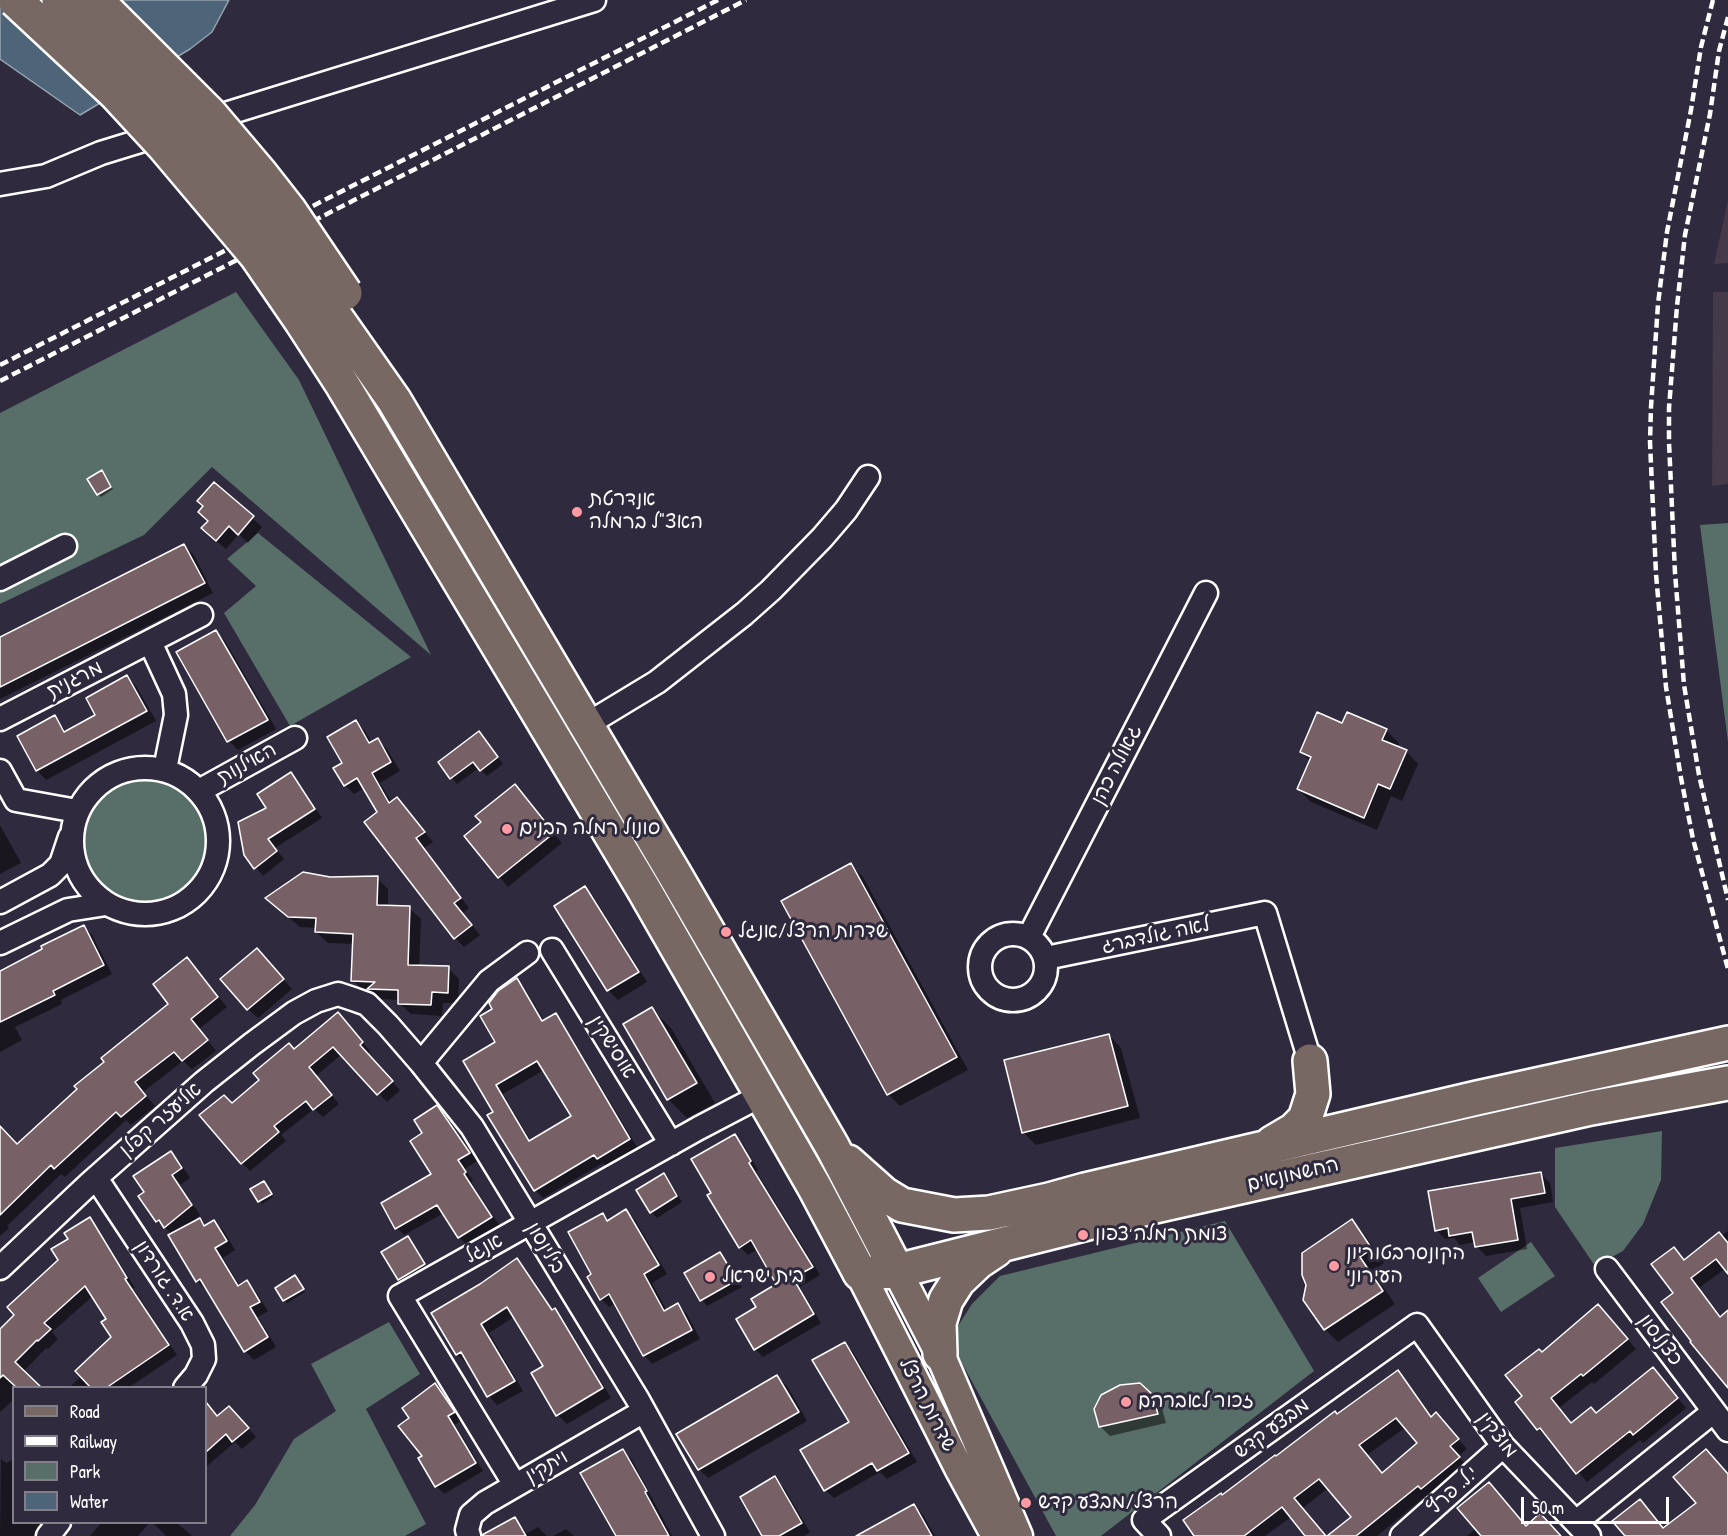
<!DOCTYPE html>
<html>
<head>
<meta charset="utf-8">
<style>
  body { margin:0 }
  #map { position:relative; width:1728px; height:1536px; overflow:hidden; background:#2f2a3d; font-family:"Patrick Hand",sans-serif }
  canvas { display:block }
  .legend { position:absolute; left:12px; top:1386px; width:195px; height:138px; box-sizing:border-box; background:#2f2a3d; border:2px solid #827f8b; margin:0; padding:8px 10px; list-style:none; font-size:18px; color:#fff }
  .legend li { display:flex; align-items:center; gap:12px; height:30px }
  .legend b { width:30px; border:2px solid #827f8b }
  .scale { position:absolute; left:1521px; top:1497px; width:148px; height:27px; box-sizing:border-box; border:3px solid #fff; border-top:0; padding-left:8px; font-size:18px; line-height:21px; white-space:nowrap; color:#fff; -webkit-text-stroke:4px #2f2a3d; paint-order:stroke }
</style>
</head>
<body>
<div id="map">
<canvas width="1728" height="1536"></canvas>
<ul class="legend">
<li><b style="height:8px;background:#776864"></b>Road</li>
<li><b style="height:8px;background:#fff"></b>Railway</li>
<li><b style="height:16px;background:#586e68"></b>Park</li>
<li><b style="height:16px;background:#4e6579"></b>Water</li>
</ul>
<div class="scale">50 m</div>
</div>
<script>
const ctx = document.querySelector('canvas').getContext('2d');
ctx.lineJoin = 'round';
function fill(path, color) { ctx.fillStyle = color; ctx.fill(path, 'evenodd'); }
const toPath = rows => new Path2D(rows.map(r => 'M' + r).join(''));
function stroke(path, color, width, dash) { ctx.strokeStyle = color; ctx.lineWidth = width; ctx.lineCap = dash ? 'butt' : 'round'; ctx.setLineDash(dash || []); ctx.stroke(path); }
function drawText(font, color, halo, rows, align = 'center') {
  ctx.font = font + ' "Patrick Hand","Playpen Sans Hebrew",sans-serif'; ctx.lineWidth = 6; ctx.setLineDash([]); ctx.textBaseline = 'middle'; ctx.strokeStyle = halo; ctx.fillStyle = color; for (const [text, x, y, turn = 0] of rows) {
    ctx.save(); ctx.translate(x, y); ctx.rotate((+turn || 0) * Math.PI / 180); ctx.textAlign = isNaN(turn) ? turn : align; if (halo) ctx.strokeText(text, 0, 0); ctx.fillText(text, 0, 0); ctx.restore();
  }
}
fill(toPath([
  [1728,200,1728,263,1714,264],
  [1713,292,1728,292,1728,484,1712,486]
]), '#453a49');
fill(toPath([
  [236,292,299,380,431,655,212,467,144,535,0,604,0,413],
  [1728,523,1728,742,1700,525],
  [258,533,411,657,290,726,224,613,256,586,227,559],
  '80 841a65 65 0 1 1 130 0a65 65 0 1 1-130 0Z',
  [1662,1131,1661,1180,1643,1224,1623,1251,1595,1266,1555,1207,1555,1148],
  [1225,1221,1314,1371,1101,1536,1056,1536,957,1354,958,1326,972,1304,1000,1276],
  [1531,1242,1555,1276,1501,1312,1478,1278],
  [389,1322,420,1374,366,1409,426,1524,405,1536,230,1536,255,1505,294,1439,336,1411,311,1364]
]), '#586e68');
const water = toPath([
  [0,0,229,0,212,32,190,49,80,115,0,59,0,0]
]);
fill(water, '#4e6579');
stroke(water, '#95a3af', 1.5);
fill(toPath([
  [104,475,113,489,101,497,98,494],
  [214,484,262,527,248,543,239,534,226,549,213,538,210,521],
  [184,545,194,555,213,593,0,699,0,638],
  [216,632,225,641,276,729,238,750,229,741],
  [127,677,136,686,156,721,46,780,37,770,54,717,67,732,98,715],
  [355,722,365,731,372,743,377,740,387,749,400,771,380,783,392,803,397,799,433,842,424,848,469,908,463,913,480,935,464,947,455,938,365,788,354,794,345,785,344,763],
  [1343,725,1386,730,1399,743,1397,747,1406,751,1418,764,1402,801,1391,796,1377,830,1311,802,1298,789,1310,761,1301,752],
  [485,739,503,764,487,776,479,768,457,784,440,762],
  [291,774,299,782,322,818,275,848,284,859,263,876,245,854,268,808],
  [524,795,562,843,508,887,466,836],
  [0,825,21,863,0,874],
  [851,865,863,877,968,1070,900,1106,888,1094],
  [377,878,388,889,388,907,409,908,421,919,419,967,448,968,459,979,458,1003,443,1003,442,1016,411,1014,399,1003,399,1000,380,999,372,992,364,991,353,980,354,944,328,943,316,932,317,928,300,927,267,899,330,879],
  [585,888,594,898,647,982,618,1000,608,990,556,907],
  [84,927,92,935,112,974,61,1000,62,1004,15,1027,22,1040,0,1052,0,972],
  [266,959,292,989,258,1018,248,1009],
  [187,960,227,1007,199,1029,216,1051,192,1069,183,1061,143,1092,155,1106,131,1125,126,1120,65,1177,61,1174,7,1226,9,1228,0,1236,0,1136,18,1146,171,1004],
  [517,980,525,989,545,1022,555,1015,563,1023,637,1147,606,1166,603,1163,543,1198,535,1190,495,1113,497,1042,494,1010],
  [544,1070,573,1116,531,1141,503,1094],
  [652,1009,671,1028,715,1103,687,1118,668,1099,625,1025],
  [347,1022,370,1051,367,1054,400,1090,387,1102,342,1054,316,1076,339,1104,323,1117,314,1109,281,1135,286,1141,250,1171,242,1163,232,1105,294,1051],
  [1109,1035,1121,1048,1140,1118,1036,1145,1023,1132],
  [437,1107,445,1115,477,1161,465,1169,473,1181,471,1182,499,1225,467,1245,459,1237,444,1213,404,1235,397,1228,433,1174,424,1134],
  [735,1136,743,1144,758,1170,756,1171,820,1275,800,1287,821,1323,763,1357,755,1349,758,1308,778,1284,758,1249,748,1255,740,1247,713,1194],
  [171,1153,180,1162,190,1178,180,1185,200,1215,192,1222,193,1223,199,1219,206,1226,214,1222,224,1231,235,1250,223,1258,240,1286,247,1282,256,1292,268,1311,258,1317,276,1347,254,1360,245,1351,208,1289,206,1290,197,1281,173,1235,157,1221,146,1192],
  [1541,1174,1550,1183,1553,1202,1520,1208,1527,1249,1486,1256,1476,1246,1476,1242,1460,1245,1454,1238,1445,1239,1436,1230],
  [663,1175,669,1181,682,1202,657,1218,651,1212],
  [266,1185,273,1197,262,1204,252,1189],
  [626,1211,635,1220,667,1274,652,1283,667,1311,678,1305,687,1314,700,1339,652,1364,644,1355,616,1303,609,1307,601,1299,593,1275,603,1215,609,1221],
  [90,1219,98,1228,135,1288,133,1288,177,1355,128,1388,69,1388,81,1376,112,1337,108,1320,93,1296,52,1332,58,1339,48,1349,46,1348,23,1372,36,1388,14,1388,14,1399,0,1412,0,1332,60,1261,70,1239],
  [1352,1221,1364,1234,1384,1263,1372,1271,1395,1304,1338,1342,1325,1329,1304,1300],
  [1728,1231,1728,1271,1725,1269,1699,1288,1722,1317,1728,1312,1728,1385,1675,1293,1674,1249,1685,1261],
  [408,1238,414,1244,430,1271,405,1286,399,1280,383,1253],
  [720,1254,726,1260,742,1287,707,1306,702,1300,686,1273],
  [517,1260,526,1269,553,1311,563,1319,611,1398,567,1424,558,1415,533,1374,545,1366,514,1317,489,1333,523,1391,497,1405,489,1396,468,1362,466,1363,457,1354,481,1285],
  [298,1280,305,1292,287,1303,284,1300],
  [1608,1316,1636,1349,1594,1384,1592,1382,1559,1408,1572,1424,1596,1415,1662,1379,1686,1408,1643,1443,1640,1440,1587,1482,1549,1437,1547,1438,1538,1429,1524,1397,1542,1354],
  [845,1343,853,1352,917,1462,887,1479,880,1472,834,1498,825,1490,851,1423],
  [1398,1372,1407,1382,1433,1417,1446,1424,1467,1449,1458,1456,1468,1467,1432,1498,1428,1494,1377,1536,1330,1536,1353,1518,1328,1488,1303,1508,1326,1536,1307,1536,1291,1517,1265,1536,1196,1536,1222,1497],
  [1406,1427,1419,1443,1383,1474,1367,1455],
  [777,1377,787,1386,807,1421,708,1478,699,1469],
  [435,1385,443,1392,461,1420,455,1425,483,1471,444,1494,436,1486,411,1418],
  [1151,1395,1161,1405,1166,1423,1110,1436,1100,1426],
  [209,1408,218,1418,238,1416,256,1437,242,1449,235,1442,206,1467,206,1411],
  [623,1451,632,1460,672,1536,618,1536],
  [1,1459,6,1463,14,1459,14,1522,43,1522,33,1536,0,1536],
  [774,1478,784,1488,810,1532,804,1536,764,1536],
  [914,1505,923,1515,935,1536,859,1536],
  [515,1519,527,1533,538,1527,547,1536,503,1536],
  [102,1522,150,1522,138,1536,90,1536],
  [152,1522,176,1522,192,1536,166,1536],
  [1476,1528,1527,1528,1560,1536,1467,1536],
  [566,1529,574,1536,553,1536]
]), '#0007');
const building = toPath([
  [102,470,111,487,97,495,87,479,102,470],
  [214,482,254,516,238,535,229,526,216,541,201,528,208,521,198,512,203,506,197,501,214,482],
  [184,544,205,583,0,687,0,637,184,544],
  [216,630,268,720,227,742,176,652,216,630],
  [127,675,147,711,36,771,17,736,55,715,64,732,95,715,86,698,127,675],
  [1317,712,1342,723,1347,712,1387,729,1382,740,1407,750,1390,789,1378,784,1364,818,1297,789,1311,757,1300,752,1317,712],
  [356,720,369,743,378,738,391,762,372,773,389,803,397,797,425,832,416,838,461,898,454,903,472,925,454,939,364,822,377,812,357,778,344,786,333,768,342,763,327,737,356,720],
  [479,731,498,757,480,771,473,762,450,779,438,762,479,731],
  [291,772,315,809,268,839,277,851,254,869,244,855,238,822,266,808,257,794,291,772],
  [515,784,554,833,498,878,464,836,481,822,475,816,515,784],
  [851,863,957,1057,887,1095,781,901,851,863],
  [303,872,330,877,378,876,377,905,410,906,408,965,449,966,448,993,432,992,431,1005,398,1004,398,990,367,989,375,982,351,981,353,934,315,932,316,918,288,917,265,898,303,872],
  [585,886,639,972,607,991,554,906,585,886],
  [84,925,104,965,53,991,55,995,0,1022,0,971,42,949,41,946,84,925],
  [257,948,284,979,247,1010,220,979,257,948],
  [187,957,218,997,191,1019,208,1040,182,1061,174,1052,135,1082,146,1096,121,1117,116,1112,54,1169,51,1165,0,1215,0,1126,17,1144,77,1089,74,1086,104,1062,101,1058,168,1004,153,984,187,957],
  [517,978,542,1021,556,1013,630,1139,597,1159,594,1155,534,1191,487,1115,493,1112,463,1061,495,1042,480,1016,492,1009,489,1003,498,991,517,978],
  [537,1061,571,1116,529,1141,496,1085,537,1061],
  [652,1007,697,1083,667,1100,623,1024,652,1007],
  [338,1012,363,1042,360,1045,393,1081,377,1095,333,1047,309,1067,332,1095,313,1110,306,1101,274,1126,279,1132,241,1164,199,1115,224,1095,232,1103,259,1080,253,1073,289,1043,294,1049,338,1012],
  [1109,1034,1128,1106,1022,1133,1004,1060,1109,1034],
  [437,1105,470,1153,458,1160,466,1172,464,1174,492,1217,458,1238,437,1205,395,1229,381,1203,431,1174,410,1141,422,1133,414,1120,437,1105],
  [735,1134,751,1161,749,1163,813,1267,793,1278,814,1314,754,1350,736,1319,756,1307,751,1299,776,1284,751,1240,739,1248,707,1195,711,1193,691,1159,735,1134],
  [171,1151,182,1168,172,1175,192,1205,164,1228,159,1220,156,1222,138,1196,144,1192,133,1176,171,1151],
  [1541,1172,1545,1193,1511,1199,1518,1240,1475,1247,1472,1232,1449,1236,1448,1228,1435,1231,1428,1191,1541,1172],
  [664,1173,677,1196,650,1213,636,1190,664,1173],
  [264,1181,272,1194,258,1202,250,1189,264,1181],
  [626,1209,659,1265,644,1274,664,1311,678,1303,692,1330,643,1356,609,1294,600,1300,587,1277,591,1274,568,1232,603,1213,607,1221,626,1209],
  [90,1217,127,1278,125,1279,169,1345,106,1388,91,1388,75,1371,111,1337,101,1322,106,1319,85,1286,44,1323,51,1329,38,1341,37,1340,15,1362,42,1388,17,1388,3,1375,0,1378,0,1329,14,1315,7,1307,58,1260,51,1249,68,1239,64,1233,90,1217],
  [200,1218,204,1226,214,1220,227,1241,215,1248,238,1286,247,1280,260,1302,250,1307,268,1337,244,1352,200,1279,196,1282,168,1235,200,1218],
  [1352,1219,1372,1249,1360,1257,1383,1291,1324,1330,1303,1300,1306,1285,1302,1275,1302,1253,1352,1219],
  [1719,1232,1728,1243,1728,1274,1716,1259,1691,1278,1720,1317,1728,1310,1728,1388,1690,1342,1691,1341,1661,1302,1673,1293,1651,1264,1674,1247,1684,1260,1719,1232],
  [408,1236,425,1264,398,1280,381,1252,408,1236],
  [720,1252,737,1280,700,1301,684,1273,720,1252],
  [517,1258,552,1310,555,1308,603,1388,556,1416,531,1373,543,1366,507,1307,481,1324,515,1381,487,1397,461,1352,456,1355,431,1313,480,1284,517,1258],
  [295,1275,304,1289,283,1301,275,1288,295,1275],
  [1598,1304,1628,1339,1583,1376,1581,1374,1551,1398,1571,1423,1591,1407,1596,1413,1653,1367,1678,1398,1633,1435,1630,1431,1576,1474,1540,1428,1537,1430,1515,1402,1522,1396,1505,1375,1539,1349,1542,1352,1598,1304],
  [845,1342,909,1453,877,1471,872,1463,824,1491,800,1450,849,1422,812,1360,845,1342],
  [1398,1370,1431,1417,1436,1412,1459,1439,1450,1446,1460,1457,1421,1489,1418,1486,1356,1536,1327,1536,1351,1517,1319,1479,1294,1498,1326,1536,1305,1536,1282,1507,1244,1536,1194,1536,1183,1520,1221,1493,1222,1495,1275,1455,1276,1456,1335,1411,1337,1414,1398,1370],
  [1396,1418,1417,1443,1382,1473,1359,1445,1396,1418],
  [777,1375,799,1412,698,1470,676,1434,777,1375],
  [435,1383,455,1412,448,1416,476,1463,435,1487,418,1458,422,1456,398,1426,409,1418,402,1408,435,1383],
  [1140,1383,1152,1394,1158,1414,1099,1427,1094,1409,1101,1395,1120,1385,1140,1383],
  [206,1402,217,1416,229,1406,249,1428,232,1442,226,1434,206,1452,206,1402],
  [623,1449,647,1491,645,1492,669,1536,616,1536,580,1473,623,1449],
  [1706,1449,1728,1474,1728,1536,1625,1536,1612,1521,1640,1499,1663,1528,1696,1503,1673,1477,1706,1449],
  [775,1476,802,1523,779,1536,762,1536,740,1497,775,1476],
  [1489,1482,1526,1526,1540,1513,1561,1536,1481,1536,1457,1508,1489,1482],
  [914,1504,932,1536,856,1536,914,1504],
  [515,1517,526,1536,482,1536,482,1535,515,1517]
]);
fill(building, '#786166');
stroke(building, '#fff', 1.5);
const minor = toPath([
  [203,121,594,0],
  [0,184,46,176,101,153,166,133],
  [0,579,65,546],
  [150,642,174,694,176,715,165,769],
  [0,719,201,615],
  [586,725,657,682,744,614,771,590,822,538,846,510,868,477],
  '72 841a73 73 0 1 1 146 0a73 73 0 1 1-146 0Z',
  [0,771,16,800,77,811],
  [199,791,295,738],
  [0,902,50,875,61,864,70,837],
  '980 967a33 33 0 1 1 66 0a33 33 0 1 1-66 0Z',
  [1029,937,1206,593],
  [0,943,68,910,106,904],
  [552,950,671,1144],
  [1046,958,1265,913,1310,1061],
  [421,1063,489,981,527,953],
  [96,1178,192,1323,203,1345,204,1359,196,1375,185,1388],
  [0,1268,89,1184,204,1082,252,1044,294,1013,316,1001,338,994,353,999,367,1004,388,1025,421,1063,472,1127,638,1400,713,1536],
  [1607,1269,1728,1430],
  [515,1485,400,1296,699,1128,762,1095],
  [1576,1522,1713,1412],
  [48,1536,59,1522],
  [469,1536,467,1530,471,1515,485,1503,644,1411],
  [1159,1536,1144,1520,1417,1325,1503,1446,1589,1536],
  [1402,1536,1503,1446]
]);
const major = toPath([
  [897,1271,940,1354,1018,1536],
  [860,1273,959,1468,996,1536]
]);
const highway = toPath([
  [330,309,394,400,675,875,832,1146,897,1271],
  [302,322,342,384,643,888,815,1188,860,1273],
  [1272,1143,1294,1130,1305,1119,1313,1094,1310,1061],
  [848,1162,884,1194,902,1205,954,1215,989,1213,1049,1200,1085,1190,1477,1098,1728,1043],
  [877,1272,897,1271,1151,1207,1591,1108,1728,1083],
  [940,1354,939,1323,946,1300,958,1281,978,1262,996,1250]
]);
stroke(minor, '#fff', 27);
stroke(major, '#fff', 33);
stroke(highway, '#fff', 38);
stroke(minor, '#2f2a3d', 22);
stroke(major, '#776864', 28);
stroke(highway, '#776864', 33);
stroke(toPath([
  [1713,0,1701,47,1691,110,1667,232,1658,304,1651,407,1650,442,1656,574,1666,687,1681,778,1693,839,1728,969],
  [1728,17,1719,51,1710,114,1685,235,1677,306,1669,408,1669,442,1675,573,1684,685,1699,775,1728,900],
  [0,365,718,0],
  [0,381,746,0]
]), '#fff', 4.5, [9, 4.5]);
const highwayBridge = toPath([
  [15,0,116,94,164,146,256,255,302,322],
  [59,0,106,43,220,164,276,234,330,309],
  [96,0,210,114,260,173,289,210,345,293]
]);
stroke(highwayBridge, '#fff', 38, []);
stroke(highwayBridge, '#776864', 33);
for (const [x, y, r, color] of [
  [577,512,6,"#ff9aa2"],
  [507,829,6,"#ff9aa2"],
  [726,932,6,"#ff9aa2"],
  [1083,1235,6,"#ff9aa2"],
  [1334,1266,6,"#ff9aa2"],
  [710,1277,6,"#ff9aa2"],
  [1126,1402,6,"#ff9aa2"],
  [1026,1503,6,"#ff9aa2"]
]) { const dot = new Path2D(); dot.arc(x, y, r, 0, 2 * Math.PI); ctx.fillStyle = color; ctx.fill(dot); stroke(dot, '#2f2a3d', 2); }
drawText('20px', '#fff', '#2f2a3d', [
  ["אנדרטת",589,500],
  ["האצ\"ל ברמלה",589,523],
  ["סונול רמלה הבנים",519,829],
  ["שדרות הרצל/אנגל",738,932],
  ["צומת רמלה צפון",1095,1235],
  ["הקונסרבטוריון",1346,1254],
  ["העירוני",1346,1277],
  ["בית ישראל",722,1277],
  ["זכור לאברהם",1138,1402],
  ["הרצל/מבצע קדש",1038,1503]
], 'left');
drawText('20px', '#fff', '#2f2a3d', [
  ["מרגנית",75,680,-27],
  ["האילנות",247,764,-29],
  ["גאולה כהן",1117,765,-63],
  ["לאה גולדברג",1156,936,-12],
  ["אוסישקין",612,1047,58],
  ["אליעזר קפלן",161,1120,-41],
  ["החשמונאים",1293,1175,-13],
  ["בילינסון",545,1248,59],
  ["אנגל",484,1249,-29],
  ["א.ד. גורדון",164,1281,57],
  ["כצנלסון",1660,1340,53],
  ["שדרות הרצל",927,1405,63],
  ["מבצע קדש",1272,1429,-36],
  ["מוצקין",1497,1435,52],
  ["ויתקין",547,1467,-30],
  ["י.ל. פרץ",1453,1491,-42]
]);
</script>
</body>
</html>
